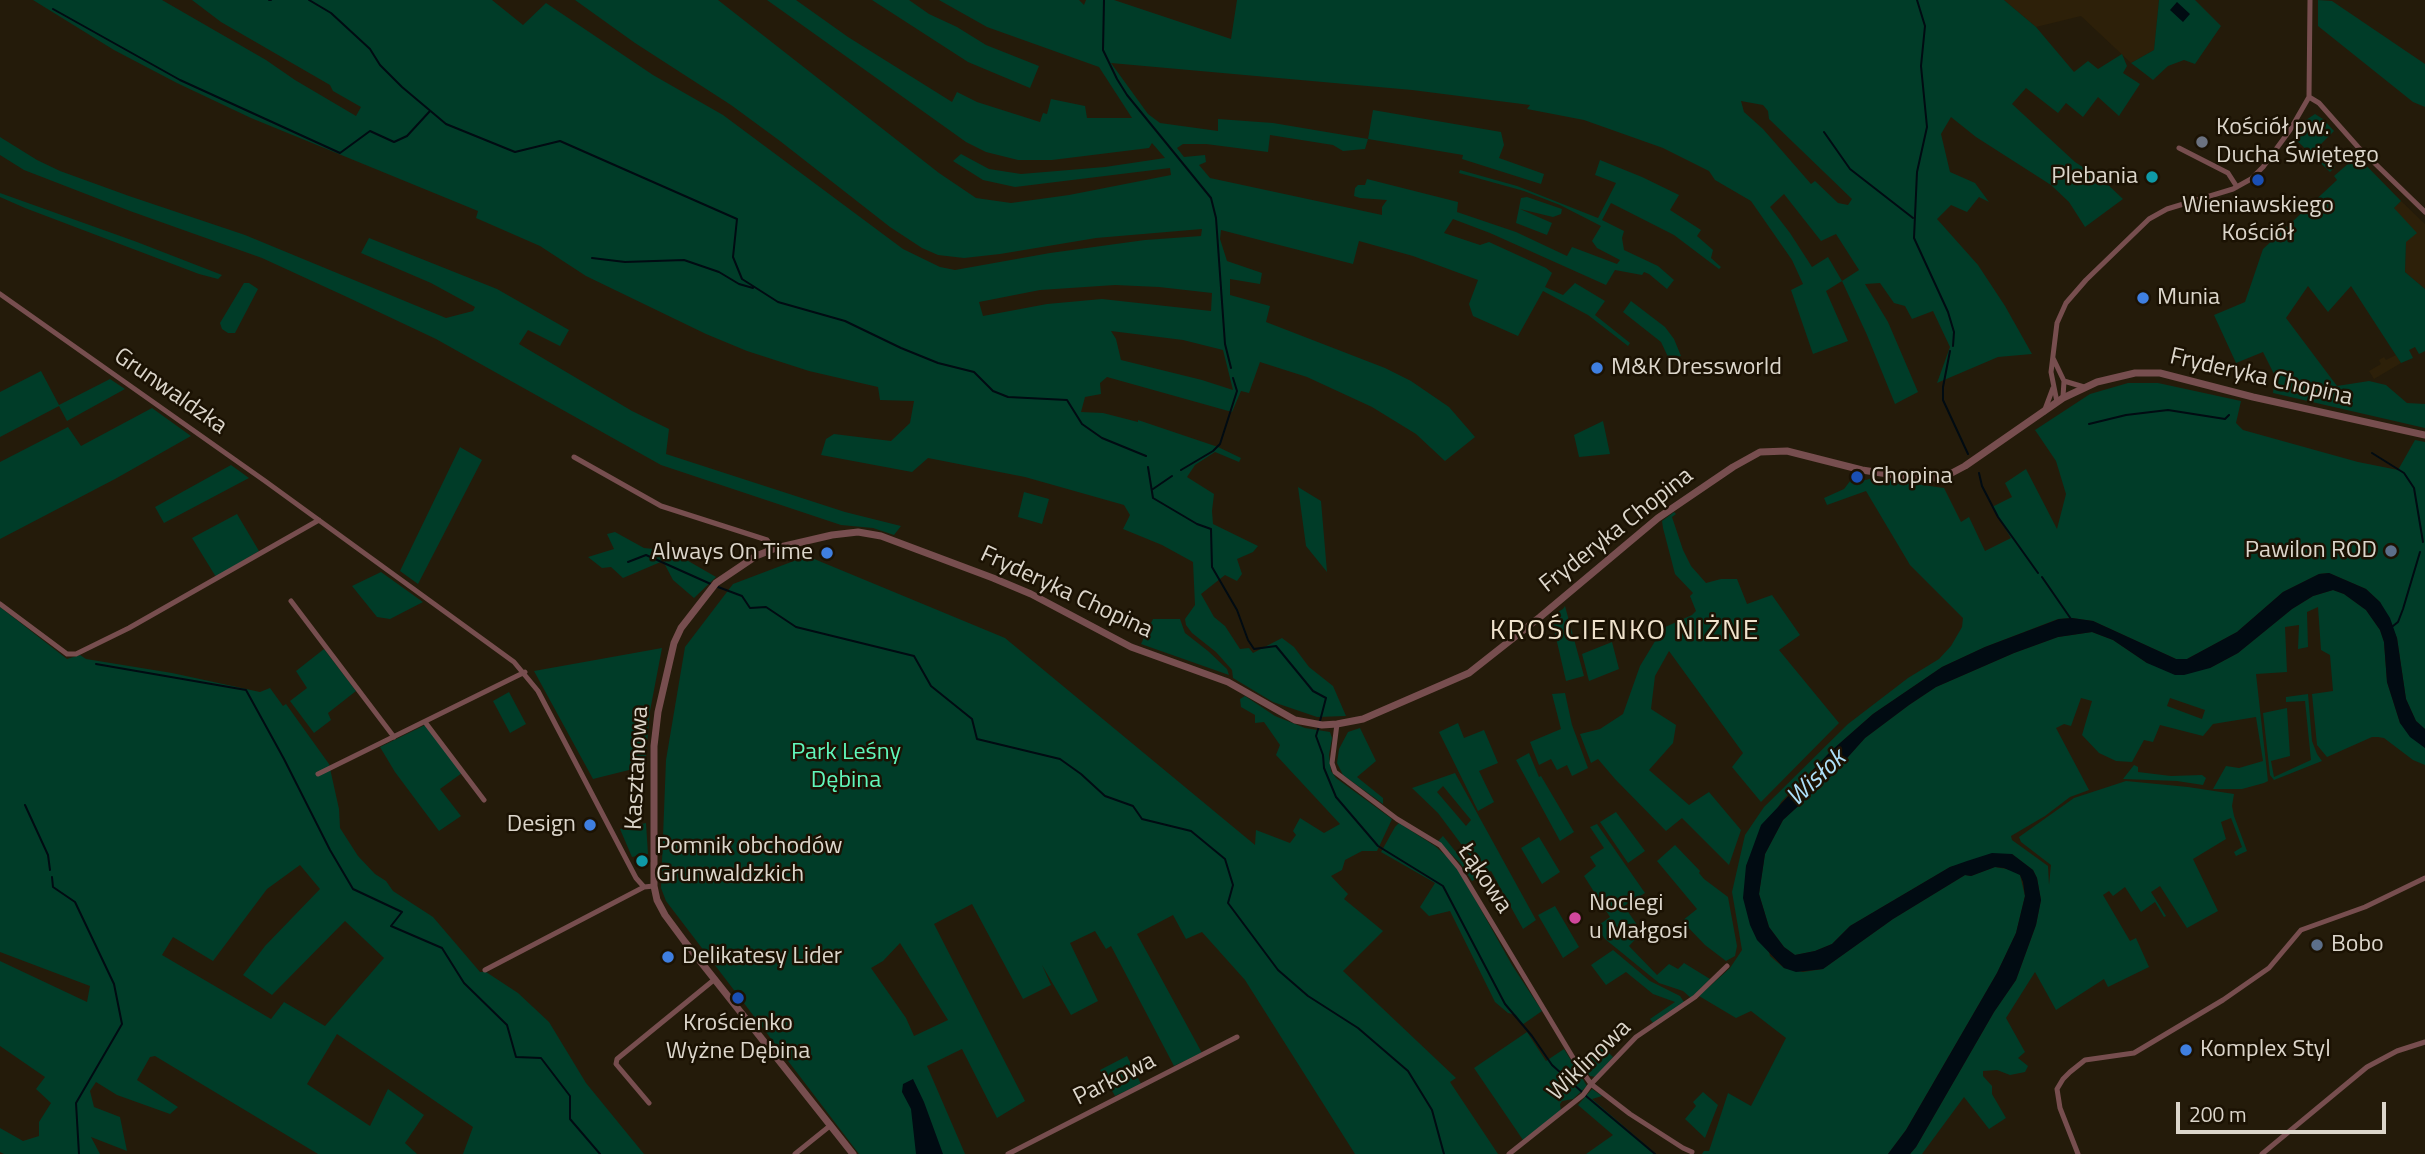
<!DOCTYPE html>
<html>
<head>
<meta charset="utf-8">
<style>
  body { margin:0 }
  #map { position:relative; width:2425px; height:1154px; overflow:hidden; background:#241b0a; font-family:"Titillium Web",sans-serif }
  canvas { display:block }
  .scale { position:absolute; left:2176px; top:1102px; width:210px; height:32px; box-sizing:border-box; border:4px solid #dcd6cb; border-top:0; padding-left:9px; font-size:21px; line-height:24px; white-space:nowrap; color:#dcd6cb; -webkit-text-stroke:5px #1b1203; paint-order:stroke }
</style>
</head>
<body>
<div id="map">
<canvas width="2425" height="1154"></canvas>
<div class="scale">200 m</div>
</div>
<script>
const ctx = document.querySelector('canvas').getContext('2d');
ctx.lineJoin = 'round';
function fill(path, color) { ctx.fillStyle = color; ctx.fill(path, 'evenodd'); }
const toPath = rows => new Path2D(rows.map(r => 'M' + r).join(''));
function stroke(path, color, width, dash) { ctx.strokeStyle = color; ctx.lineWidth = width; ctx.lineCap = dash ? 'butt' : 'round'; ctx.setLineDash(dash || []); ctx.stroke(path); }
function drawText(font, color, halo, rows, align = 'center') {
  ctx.font = font + ' "Titillium Web",sans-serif'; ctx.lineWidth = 5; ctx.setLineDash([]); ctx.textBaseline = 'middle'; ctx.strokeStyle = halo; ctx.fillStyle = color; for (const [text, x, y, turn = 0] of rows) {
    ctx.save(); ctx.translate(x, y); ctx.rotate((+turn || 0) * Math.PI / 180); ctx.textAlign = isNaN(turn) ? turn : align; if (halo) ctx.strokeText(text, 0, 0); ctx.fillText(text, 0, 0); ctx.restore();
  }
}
fill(toPath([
  [2004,0,2159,0,2154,50,2131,63,2081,16,2036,27],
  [2401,201,2425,224,2425,289,2405,272,2406,242,2394,208],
  [2396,355,2401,363,2374,379,2369,371,2381,364,2379,360,2384,357,2386,360]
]), '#2d2009');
fill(toPath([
  [33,0,162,0,266,60,295,80,356,116,361,107,333,91,330,85,221,22,192,0,492,0,523,25,546,3,653,75,723,115,903,249,940,267,955,270,1050,253,1145,240,1201,236,1202,229,1096,238,1000,254,964,258,938,255,922,248,890,227,780,141,731,105,635,43,575,0,718,0,939,173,976,198,1011,203,1069,195,1171,175,1170,168,1015,187,983,180,953,161,961,154,989,169,1021,174,1105,167,1165,158,1152,143,1149,148,1052,160,1018,160,986,152,966,142,767,0,796,0,848,37,952,102,957,92,977,102,1040,122,1043,113,1047,114,1051,99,1085,106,1087,118,1132,118,1099,67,987,27,939,0,1079,0,1084,5,1086,0,1114,0,1231,39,1237,0,2004,0,2036,27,2074,72,2088,61,2098,69,2122,54,2127,66,2123,73,2140,84,2119,116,2098,97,2083,117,2066,103,2058,113,2026,88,2012,104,2075,162,2103,180,2123,199,2085,227,2069,202,2051,185,1976,137,1951,117,1941,134,1950,172,1975,183,1989,202,1979,197,1967,212,1951,205,1937,219,1978,265,2005,306,2032,354,1998,357,1937,383,1950,347,1933,311,1912,319,1905,306,1894,303,1880,283,1865,284,1888,322,1918,392,1895,404,1867,335,1842,281,1826,291,1848,341,1813,354,1791,290,1803,284,1792,260,1751,201,1715,180,1709,171,1663,148,1584,120,1527,109,1530,105,1412,90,1111,63,1148,114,1160,123,1218,131,1218,119,1273,123,1368,139,1373,110,1501,132,1504,145,1499,158,1544,174,1541,184,1462,159,1463,155,1368,139,1365,149,1343,151,1333,145,1270,135,1268,152,1206,144,1183,144,1177,148,1184,157,1205,155,1206,162,1199,165,1210,178,1382,215,1382,207,1387,200,1360,198,1354,196,1355,188,1358,185,1365,185,1367,179,1458,202,1457,212,1516,232,1567,256,1572,247,1617,264,1620,260,1597,248,1592,241,1601,226,1560,205,1524,191,1459,173,1460,170,1517,186,1598,218,1616,183,1595,175,1600,160,1642,177,1679,195,1670,210,1701,230,1697,236,1713,250,1711,258,1721,267,1719,269,1674,235,1611,203,1602,220,1624,231,1622,238,1624,250,1658,266,1674,280,1667,289,1649,274,1644,272,1642,275,1615,270,1606,285,1490,233,1453,219,1444,233,1480,245,1489,242,1546,268,1552,273,1545,287,1563,295,1575,283,1605,301,1595,315,1630,343,1628,346,1588,315,1543,291,1518,336,1473,316,1469,304,1478,280,1413,256,1359,241,1353,264,1221,230,1220,239,1227,261,1262,273,1260,284,1230,279,1230,295,1270,306,1266,322,1385,368,1411,381,1449,407,1475,437,1445,461,1416,434,1372,407,1307,377,1260,362,1249,393,1241,391,1232,412,1107,377,1100,383,1101,394,1085,397,1081,412,1103,413,1138,422,1138,420,1218,447,1241,458,1239,462,1215,452,1195,465,1187,477,1214,494,1212,511,1213,524,1258,546,1253,552,1237,559,1242,574,1237,581,1225,575,1201,594,1214,617,1225,626,1240,649,1249,648,1253,653,1282,638,1294,647,1309,667,1333,686,1346,716,1317,717,1273,702,1233,678,1232,670,1216,652,1192,633,1186,625,1185,619,1195,605,1193,562,1162,545,1123,529,1130,515,1124,505,1025,477,928,458,912,472,821,455,826,439,834,434,891,441,910,423,914,401,880,400,878,387,809,371,747,351,706,334,586,276,540,246,476,218,478,211,251,118,177,83,114,50],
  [1741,101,1763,105,1768,111,1769,119,1852,199,1848,205,1838,203,1815,181,1811,184,1763,129,1744,112],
  [1784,194,1821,241,1836,234,1859,270,1842,281,1828,257,1812,267,1790,233,1770,207],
  [1115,285,1159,287,1212,293,1211,311,1102,299,1047,304,983,316,979,302,1040,290],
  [1111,331,1183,340,1223,350,1233,390,1202,380,1121,360,1116,339],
  [872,0,909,0,929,14,957,27,986,45,1039,66,1030,88,968,62],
  [2159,0,2195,0,2221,26,2195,64,2184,60,2168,66,2153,80,2131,63,2154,50],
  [2318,0,2332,1,2425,64,2425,107,2413,102,2318,26],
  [2315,114,2323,119,2334,131,2317,148,2335,167,2330,172,2294,138,2306,120],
  [0,137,37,160,60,171,129,196,245,235,446,318,473,311,475,307,431,283,361,253,369,238,497,289,569,330,560,346,528,330,519,344,632,411,669,429,666,454,845,512,901,526,894,535,873,528,841,525,661,465,436,339,347,297,262,258,130,211,24,170,0,155],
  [2357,156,2401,201,2394,208,2417,233,2406,242,2405,272,2425,289,2425,351,2419,354,2415,347,2409,350,2413,358,2401,363,2351,286,2328,312,2308,286,2286,318,2337,386,2369,381,2386,385,2407,403,2425,404,2425,428,2273,393,2275,376,2263,352,2236,363,2214,315,2245,302,2263,249,2337,180,2334,176],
  [0,193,137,242,222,275,218,279,199,274,25,208,0,197],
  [1527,197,1562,209,1561,214,1553,217,1520,209,1552,223,1547,235,1516,223,1521,198],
  [244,283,249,283,258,289,235,333,228,333,222,329,220,323],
  [1631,301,1665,327,1674,339,1681,356,1669,359,1661,342,1623,312],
  [41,371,59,405,110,379,125,389,67,421,59,406,0,437,0,392],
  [2128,383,2158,383,2241,401,2236,423,2243,430,2358,462,2398,470,2415,440,2425,442,2425,729,2416,721,2406,699,2397,638,2380,602,2366,589,2329,573,2319,574,2283,592,2237,632,2187,659,2176,659,2093,621,2072,618,2058,619,1985,647,1942,667,1873,714,1831,751,1781,802,1746,866,1770,956,1784,968,1803,972,1823,969,1893,919,1965,875,1971,876,1995,867,2012,870,2020,875,2025,896,2016,933,1997,973,1906,1130,1888,1154,1702,1154,1704,1151,1709,1151,1728,1093,1751,1106,1786,1038,1751,1011,1736,1018,1699,996,1730,968,1742,950,1732,892,1745,835,1764,807,1848,724,1908,678,1939,659,1951,646,1962,627,1963,618,1910,565,1866,491,1827,505,1824,498,1844,489,1854,476,1866,480,1872,478,1944,488,1961,522,1969,517,1985,551,2011,538,1992,507,2012,497,2005,483,2026,469,2057,529,2066,494,2056,461,2035,430,2090,394],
  [152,408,191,436,115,479,0,539,0,462,68,427,81,446],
  [1603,421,1610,454,1579,457,1574,435],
  [460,447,482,460,418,584,400,571],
  [231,465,249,478,164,523,155,507],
  [1298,487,1321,501,1327,572,1306,546],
  [1024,492,1049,499,1042,524,1018,517],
  [1674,512,1676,514,1672,517,1683,550,1691,566,1706,583,1721,579,1737,579,1747,604,1772,595,1800,635,1779,650,1839,723,1761,802,1732,767,1743,753,1669,651,1655,676,1651,709,1676,725,1673,743,1649,770,1689,805,1709,792,1741,830,1729,865,1682,818,1666,831,1615,779,1598,759,1591,763,1580,734,1600,729,1623,714,1640,666,1663,628,1692,615,1696,611,1690,596,1693,593,1675,574,1663,528,1662,521],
  [237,514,259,551,216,577,192,538],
  [615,532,644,548,671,551,716,577,694,598,673,580,663,561,623,578,611,567,602,568,588,557,614,549,607,534],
  [807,556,1005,638,1255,845,1256,830,1290,843,1296,835,1293,831,1300,818,1324,833,1340,824,1276,755,1280,745,1264,722,1255,723,1255,715,1241,707,1240,699,1245,696,1275,716,1305,728,1330,732,1332,738,1329,755,1331,771,1336,778,1392,819,1377,851,1362,851,1345,860,1342,870,1331,876,1348,894,1344,899,1383,931,1343,971,1456,1078,1450,1082,1498,1154,1355,1154,1245,980,1202,932,1186,939,1173,915,1137,934,1202,1053,1174,1066,1111,946,1106,949,1095,931,1070,943,1098,1001,1071,1015,1042,965,1051,985,1023,999,972,904,934,924,1025,1101,997,1118,962,1049,927,1066,965,1154,859,1154,666,901,661,888,666,760,685,647,733,584],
  [900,943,948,1020,914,1036,906,1018,871,968,883,961],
  [381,572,423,602,390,619,377,617,352,586],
  [2333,590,2344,594,2366,610,2380,630,2384,642,2387,682,2400,723,2425,748,2425,765,2413,760,2384,738,2378,737,2372,737,2327,757,2317,745,2312,694,2333,691,2330,655,2321,650,2318,607,2307,612,2308,647,2298,649,2299,625,2285,627,2287,672,2256,674,2268,781,2264,783,2242,789,2213,789,2226,766,2239,768,2263,761,2256,717,2213,724,2203,736,2160,725,2153,742,2144,740,2132,762,2116,761,2099,753,2082,735,2092,701,2081,698,2071,726,2064,724,2056,728,2089,790,2070,797,2045,816,2011,836,2012,840,2048,866,2049,885,2051,865,2021,842,2019,837,2074,798,2126,781,2188,787,2234,794,2232,806,2234,816,2247,851,2236,856,2234,852,2242,847,2231,818,2221,822,2226,839,2193,859,2218,911,2187,928,2160,886,2151,892,2166,916,2164,917,2155,902,2141,912,2125,887,2113,896,2109,891,2103,895,2130,941,2136,938,2149,967,2108,987,2104,979,2056,1010,2035,972,2006,1018,2025,1052,2018,1058,2028,1066,2025,1072,2010,1075,1997,1070,1983,1071,1983,1076,1992,1086,1992,1094,2006,1118,1989,1129,1964,1097,1922,1154,1910,1154,1916,1147,1994,1012,2016,980,2036,925,2041,900,2037,878,2033,870,2012,854,1950,867,1850,926,1832,944,1815,951,1795,955,1784,947,1769,927,1759,894,1765,854,1783,820,1831,776,1865,738,1909,705,1936,687,2014,653,2058,637,2092,632,2113,640,2147,663,2210,668,2238,653,2292,609,2313,596],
  [2170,698,2205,710,2202,719,2167,706],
  [1565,606,1584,676,1566,681,1551,616,1563,609],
  [0,607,67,659,80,655,86,659,172,673,260,692,270,688,283,706,286,704,329,764,339,809,340,828,358,856,375,874,386,881,393,891,433,917,480,972,486,972,518,993,549,1022,586,1083,644,1154,463,1154,473,1127,337,1034,307,1084,370,1126,388,1089,424,1115,405,1143,417,1154,318,1154,155,1056,150,1057,137,1080,178,1107,170,1114,117,1095,96,1082,90,1091,94,1107,120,1117,127,1151,91,1137,100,1154,4,1154,0,1152,0,1128,23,1141,39,1136,39,1122,51,1103,36,1089,45,1077,0,1046,0,961,87,1002,90,986,0,952],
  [300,865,320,889,265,946,243,975,272,995,345,921,384,958,325,1026,284,1002,271,1019,162,955,173,937,213,961,267,889],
  [1153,619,1180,619,1185,633,1208,651,1227,669,1229,675,1141,644],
  [1612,642,1619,669,1589,681,1582,654],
  [662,648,650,711,645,766,593,779,534,671],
  [324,649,356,691,328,713,331,720,314,733,290,701,307,688,296,671],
  [509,692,526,724,510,733,493,701],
  [1565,693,1572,725,1588,768,1572,776,1567,765,1557,770,1551,759,1539,765,1530,742,1561,729,1552,694],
  [2308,694,2312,741,2317,754,2322,761,2274,780,2270,775,2263,713,2287,708,2290,756,2271,761,2274,777,2311,760,2305,701,2286,702,2286,697],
  [1458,723,1464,738,1484,730,1498,763,1479,771,1494,802,1478,811,1439,732],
  [425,725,462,773,440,789,461,816,439,831,395,772,380,747],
  [1360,728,1376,761,1357,777,1383,798,1383,804,1343,775,1337,763,1339,749,1348,732],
  [1529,753,1539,777,1541,776,1574,832,1560,841,1516,760],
  [2134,765,2138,767,2138,772,2171,776,2202,775,2206,778,2203,785,2177,781,2123,779],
  [1455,773,1536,920,1523,929,1491,871,1472,881,1460,863,1438,841,1443,836,1469,868,1476,864,1438,813,1412,788],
  [1443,786,1471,820,1466,826,1437,792],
  [1616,812,1645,851,1628,863,1600,822],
  [646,823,648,854,632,857,620,829],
  [1399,823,1435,846,1452,861,1462,876,1512,965,1542,1011,1522,1025,1516,1015,1508,1013,1495,1002,1450,911,1429,916,1420,907,1435,883,1381,852,1395,827],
  [1597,824,1645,893,1624,906,1642,932,1629,946,1657,975,1669,964,1678,969,1684,963,1710,979,1691,998,1683,991,1659,983,1605,939,1596,927,1610,917,1584,876,1596,866,1590,857,1604,848,1590,827],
  [1539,837,1560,872,1542,884,1521,848],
  [1675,845,1700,871,1699,873,1704,879,1728,897,1737,946,1735,956,1726,961,1705,945,1682,921,1697,909,1657,861],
  [1555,906,1579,947,1563,958,1538,915],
  [1613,950,1650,981,1680,996,1684,1002,1653,1023,1650,1019,1675,1002,1653,994,1626,972,1606,985,1591,965],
  [1527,1032,1546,1061,1564,1049,1587,1086,1573,1099,1562,1101,1560,1104,1561,1111,1523,1140,1474,1068],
  [1603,1047,1613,1057,1596,1077,1590,1076,1580,1062],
  [1127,1056,1141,1084,1115,1096,1100,1070],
  [1592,1089,1602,1096,1592,1099,1656,1154,1586,1154,1613,1135,1578,1105],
  [1703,1092,1718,1105,1705,1138,1685,1119,1696,1106,1693,1102]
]), '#003c28');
fill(toPath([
  [2177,2,2190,14,2183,22,2170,10],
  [2329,573,2366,589,2380,602,2390,618,2397,638,2406,699,2416,721,2425,729,2425,748,2410,737,2400,723,2387,682,2384,642,2380,630,2366,610,2344,594,2333,590,2313,596,2292,609,2238,653,2210,668,2184,675,2175,675,2147,663,2113,640,2092,632,2058,637,2014,653,1936,687,1909,705,1865,738,1831,776,1783,820,1765,854,1759,894,1769,927,1784,947,1795,955,1815,951,1832,944,1850,926,1950,867,1967,861,1992,853,2012,854,2033,870,2037,878,2041,900,2036,925,2016,980,1994,1012,1916,1147,1910,1154,1888,1154,1906,1130,1997,973,2016,933,2025,896,2023,882,2020,875,2004,868,1995,867,1971,876,1965,875,1893,919,1823,969,1796,972,1784,968,1757,940,1750,925,1743,898,1746,866,1761,825,1831,751,1873,714,1942,667,1985,647,2059,619,2072,618,2093,621,2176,659,2187,659,2237,632,2283,592,2319,574],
  [913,1079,924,1102,943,1154,916,1154,911,1109,902,1092,903,1084]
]), '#010b12');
stroke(toPath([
  [269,0,271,0],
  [309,0,331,13,370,49,380,65,402,87,446,124,515,152,560,141,737,219,733,257,742,279,778,302,845,321,901,348,938,363,974,372,993,391,1008,397,1067,400,1082,424,1102,438,1146,456],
  [1104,0,1103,50,1117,79,1127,95,1211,198,1216,218,1225,344,1231,368],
  [1917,0,1925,26,1921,66,1927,127,1917,172,1914,238,1948,312,1954,332,1953,346],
  [53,9,180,80,340,153,370,131,394,142,407,136,430,111],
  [1824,132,1850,169,1913,218],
  [592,258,625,262,684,260,719,272,739,284,753,288],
  [1950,351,1943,387,1943,400,1968,454],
  [2089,424,2126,415,2168,410,2225,419,2229,415],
  [2372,453,2404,473,2414,488,2423,542],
  [1148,467,1153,498,1197,524,1211,529,1212,567,1237,610,1248,640,1254,649,1276,646,1313,691,1326,698,1320,721],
  [1181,470,1213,451,1220,444,1237,391,1233,378],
  [1979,473,1982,486,1998,517,2038,573],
  [1153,489,1172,476],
  [628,562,646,555,713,585],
  [2042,577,2071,619],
  [718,587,742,596,750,608,766,607,796,627,914,656,931,686,972,719,977,739,1060,759,1081,774,1105,796,1133,806,1142,819,1191,831,1225,859,1233,885,1228,903,1278,970,1308,996,1358,1028,1408,1071,1432,1110,1444,1154],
  [2393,626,2398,622,2403,609,2420,552],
  [96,664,246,690,284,759,330,850,353,889,402,912,391,926,442,948,464,983,507,1025,516,1057,541,1058,570,1096,570,1119,600,1154],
  [1319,726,1316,736,1323,755,1324,768,1336,797,1378,846,1443,886,1505,1004,1532,1036,1552,1065,1582,1092],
  [25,805,48,855,50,870],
  [52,877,53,887,75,902,114,984,122,1024,76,1103,79,1154],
  [1586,1096,1655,1154]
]), '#010b12', 2);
stroke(toPath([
  [2309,97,2319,103,2358,147,2425,212],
  [2179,148,2228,173,2237,187],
  [0,294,265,481,514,662,538,691,636,878,644,887,654,886],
  [2053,358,2064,381,2063,397],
  [2064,381,2084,387],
  [2057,402,2051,372,2057,323,2066,303,2086,280,2149,219,2167,209,2233,189,2251,179,2263,167,2290,130,2309,97,2310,0],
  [2044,412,2053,388],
  [574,457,661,506,767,540,774,549],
  [291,601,394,737],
  [0,604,67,654,76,654,129,628,319,520],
  [425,722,484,800],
  [1337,724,1332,763,1335,772,1397,819,1440,845,1459,868,1575,1061,1591,1084,1630,1114,1683,1148,1692,1152],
  [318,774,525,672],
  [485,970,644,887],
  [649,1103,616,1064,617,1059,715,979],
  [795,1154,831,1125],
  [1008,1154,1237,1037],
  [1509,1154,1583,1095,1591,1084,1636,1037,1695,997,1727,966],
  [2078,1154,2060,1108,2057,1089,2063,1079,2070,1072,2085,1060,2134,1053,2223,1000,2269,968,2301,930,2365,907,2425,878],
  [2262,1154,2367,1067,2397,1051,2425,1042]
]), '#774e4f', 5);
stroke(toPath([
  [853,1154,685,942,665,915,657,900,654,886,654,746,658,712,674,643,681,628,716,583,756,556,776,548,832,535,858,532,881,536,993,578,1031,594,1131,647,1228,682,1295,720,1322,725,1337,724,1363,719,1469,673,1540,617,1658,518,1733,467,1760,452,1787,451,1862,470,1907,477,1928,479,1948,475,1965,466,2063,398,2097,382,2135,373,2160,373,2253,397,2425,435]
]), '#774e4f', 7);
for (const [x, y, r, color] of [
  [2202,142,7,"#6b7280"],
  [2152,177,7,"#0f9aa8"],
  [2258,180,7,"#1a4fb4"],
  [2143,298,7,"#3f7fe0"],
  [1597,368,7,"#3f7fe0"],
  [1857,477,7,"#1a4fb4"],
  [2391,551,7,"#5c6f8a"],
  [827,553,7,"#3f7fe0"],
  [590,825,7,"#3f7fe0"],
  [642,861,7,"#0f9aa8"],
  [1575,918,7,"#d1479c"],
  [2317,945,7,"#5c6f8a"],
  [668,957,7,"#3f7fe0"],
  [738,998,7,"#1a4fb4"],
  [2186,1050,7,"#3f7fe0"]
]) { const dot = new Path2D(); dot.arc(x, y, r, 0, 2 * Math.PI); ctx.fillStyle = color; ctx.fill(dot); stroke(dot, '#1b1203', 2.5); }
drawText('24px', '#dcd6cb', '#1b1203', [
  ["Kościół pw.",2216,128],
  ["Ducha Świętego",2216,156],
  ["Plebania",2138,177,"right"],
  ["Wieniawskiego",2258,206,"center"],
  ["Kościół",2258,234,"center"],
  ["Munia",2157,298],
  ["M&K Dressworld",1611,368],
  ["Chopina",1871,477],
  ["Pawilon ROD",2377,551,"right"],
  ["Always On Time",813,553,"right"],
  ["Design",576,825,"right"],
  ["Pomnik obchodów",656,847],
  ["Grunwaldzkich",656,875],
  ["Noclegi",1589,904],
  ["u Małgosi",1589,932],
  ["Bobo",2331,945],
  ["Delikatesy Lider",682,957],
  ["Krościenko",738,1024,"center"],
  ["Wyżne Dębina",738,1052,"center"],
  ["Komplex Styl",2200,1050]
], 'left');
drawText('24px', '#dcd6cb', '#1b1203', [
  ["Fryderyka Chopina",2261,378,13],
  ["Grunwaldzka",170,392,35],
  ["Fryderyka Chopina",1617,531,-38],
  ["Fryderyka Chopina",1066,593,25],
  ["Kasztanowa",638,768,-87],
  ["Łąkowa",1484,879,56],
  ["Wiklinowa",1590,1061,-44],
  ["Parkowa",1115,1080,-27]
]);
drawText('24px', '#60f7bb', '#1b1203', [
  ["Park Leśny",846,753],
  ["Dębina",846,781]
]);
drawText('italic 26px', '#aee0f9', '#1b1203', [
  ["Wisłok",1817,779,-43]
]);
ctx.letterSpacing = '2px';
drawText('28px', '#f0e3cd', '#1b1203', [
  ["KROŚCIENKO NIŻNE",1625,632]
]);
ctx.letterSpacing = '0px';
</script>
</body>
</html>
